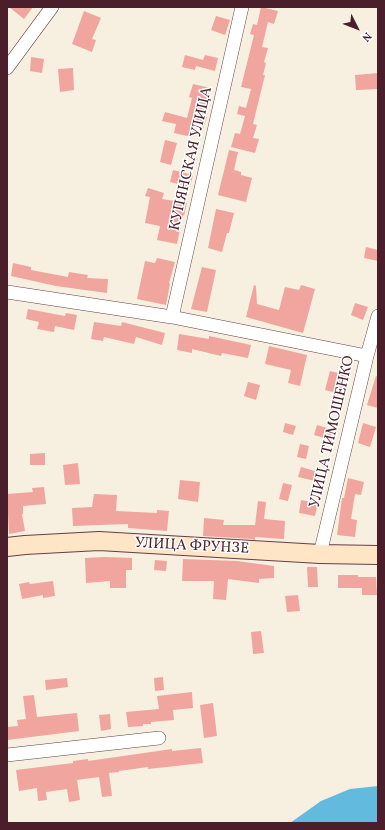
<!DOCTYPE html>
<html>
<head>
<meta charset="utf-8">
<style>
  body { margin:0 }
  #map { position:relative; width:385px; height:830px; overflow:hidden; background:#f7f0e0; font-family:Vollkorn,serif }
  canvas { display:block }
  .frame { position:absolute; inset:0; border:8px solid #4a1f2b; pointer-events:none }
  .north { position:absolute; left:337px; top:8px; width:40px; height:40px; -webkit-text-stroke:3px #fff; paint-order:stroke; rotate:132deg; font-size:11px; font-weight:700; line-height:16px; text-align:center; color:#4a1f2b }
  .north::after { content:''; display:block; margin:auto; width:14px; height:18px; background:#4a1f2b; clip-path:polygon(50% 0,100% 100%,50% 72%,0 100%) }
</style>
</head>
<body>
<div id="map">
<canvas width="385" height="830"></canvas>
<div class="frame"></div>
<div class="north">N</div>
</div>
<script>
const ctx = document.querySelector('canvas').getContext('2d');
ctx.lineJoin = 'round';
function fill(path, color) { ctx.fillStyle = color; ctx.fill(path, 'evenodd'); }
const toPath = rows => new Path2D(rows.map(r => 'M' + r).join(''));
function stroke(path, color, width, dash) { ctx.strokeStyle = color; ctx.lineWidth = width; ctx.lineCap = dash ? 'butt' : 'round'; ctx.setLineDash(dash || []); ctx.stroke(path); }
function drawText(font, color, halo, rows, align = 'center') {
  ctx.font = font + ' Vollkorn,serif'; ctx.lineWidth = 3; ctx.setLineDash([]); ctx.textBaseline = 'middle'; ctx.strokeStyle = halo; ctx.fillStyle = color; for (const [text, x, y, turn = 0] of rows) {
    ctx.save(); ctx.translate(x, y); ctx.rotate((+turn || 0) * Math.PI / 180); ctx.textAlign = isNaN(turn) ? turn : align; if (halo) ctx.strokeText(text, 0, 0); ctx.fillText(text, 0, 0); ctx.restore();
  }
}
fill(toPath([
  [378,786,378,823,290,823,321,801,350,789]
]), '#62badf');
fill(toPath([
  [9,7,33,7,24,19],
  [261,7,278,11,274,24,268,22,262,47,268,48,264,62,266,63,263,75,265,75,253,124,257,125,253,138,259,139,255,153,231,147,235,133,240,134,245,116,237,114,239,106,246,108,251,89,241,87,254,35,250,34,253,24,257,25],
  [84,11,101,18,92,39,96,40,92,52,72,44],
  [216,16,230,20,225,35,211,30],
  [185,55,203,60,205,55,218,58,215,71,196,66,195,70,182,67],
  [31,57,44,59,42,73,30,71],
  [73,68,74,90,60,92,58,69],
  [378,73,378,89,356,90,355,75],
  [193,84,210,88,203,116,207,117,203,129,194,127,192,137,174,133,176,124,162,121,165,112,187,118,192,98,189,97],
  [165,140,177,143,171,165,160,162],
  [229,150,238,152,234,170,241,172,241,175,252,178,246,202,218,195],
  [173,170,193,175,190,187,170,182],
  [148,188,164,193,162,199,187,203,184,216,183,215,177,244,157,240,160,226,145,223,150,197,145,196],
  [216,209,234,213,229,233,227,233,222,252,208,248],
  [366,247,378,250,378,261,364,258],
  [157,258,175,262,169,283,170,284,166,305,137,299,145,261,155,263],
  [13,263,31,267,31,270,68,277,69,272,88,275,87,278,108,279,107,293,56,286,11,276],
  [202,267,216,270,207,312,191,309],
  [254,285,256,286,257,304,279,310,285,287,299,290,301,285,315,289,303,333,246,317],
  [355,303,368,307,363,320,351,315],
  [28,309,65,316,66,313,77,315,74,330,55,326,54,332,37,329,39,322,26,319],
  [94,322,121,326,122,322,165,333,162,345,136,337,134,344,104,337,103,341,91,339],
  [179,334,209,339,209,336,251,345,248,358,222,353,221,356,192,349,192,353,177,350],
  [269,346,307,355,300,386,288,383,291,370,265,364],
  [330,371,346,375,341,394,325,390],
  [376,376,378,377,378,408,367,405],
  [248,382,260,385,256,400,244,396],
  [285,423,296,426,293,435,283,432],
  [363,423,376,427,370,447,358,443],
  [317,425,334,430,331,440,314,435],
  [300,444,309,446,306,459,297,457],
  [45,453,45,465,30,465,30,454],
  [78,463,80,484,65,485,63,465],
  [301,467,318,472,315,481,298,477],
  [348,478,364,482,361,495,355,494,351,519,357,520,355,537,337,535,342,498,344,498],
  [180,480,200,482,198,502,178,499],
  [283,483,292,485,288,501,279,499],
  [44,487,46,504,23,506,23,514,22,514,25,531,9,534,7,494,33,492,32,488],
  [94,494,117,495,116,511,157,513,157,510,169,511,167,531,128,528,128,524,73,526,72,508,92,507],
  [301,500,318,503,315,516,299,513],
  [258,501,266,502,264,519,285,521,284,539,255,537,255,540,251,539,203,536,204,518,224,520,223,525,255,525],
  [105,557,132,558,132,570,126,570,126,588,110,588,110,581,86,583,85,558],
  [183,559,237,561,274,566,274,578,259,579,259,583,228,579,226,600,213,599,214,581,182,581],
  [155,560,167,561,166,571,154,570],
  [307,567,317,567,318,587,308,587],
  [338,575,358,575,358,577,376,577,377,595,362,595,362,588,338,588],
  [53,581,55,596,43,598,43,595,22,599,19,584,29,582,30,584],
  [298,595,300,611,287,612,285,596],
  [261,631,264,653,253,654,251,632],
  [163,677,164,690,155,691,154,678],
  [67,678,68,687,46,690,45,680],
  [192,692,193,708,173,710,174,720,151,722,151,724,143,724,143,726,128,727,126,712,159,709,157,696],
  [34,695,37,717,77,713,79,731,7,740,7,727,18,726,17,720,26,719,23,696],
  [213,703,217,736,204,738,200,705],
  [110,714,111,729,101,731,99,715],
  [201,748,203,763,148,769,148,767,119,771,119,772,109,773,112,796,102,797,99,777,77,780,80,800,69,802,67,789,46,792,47,800,38,801,37,788,19,791,16,770,73,763,73,761,88,759,88,761,172,749,172,751]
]), '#f0a59e');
const street = toPath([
  [7,68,52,7],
  [7,292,172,317,367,356],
  [172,317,242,7],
  [320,554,367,356,378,316],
  [7,755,159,738]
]);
const secondary = toPath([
  [7,547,25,545,99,541,320,554,378,555]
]);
stroke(street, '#643e46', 14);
stroke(secondary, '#643e46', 20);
stroke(street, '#fff', 13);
stroke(secondary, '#fde5c5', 18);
drawText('15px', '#4a1f2b', '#fff', [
  ["КУПЯНСКАЯ УЛИЦА",192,159,-77],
  ["УЛИЦА ТИМОШЕНКО",333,432,-77],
  ["УЛИЦА ФРУНЗЕ",192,547,3]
]);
</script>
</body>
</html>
